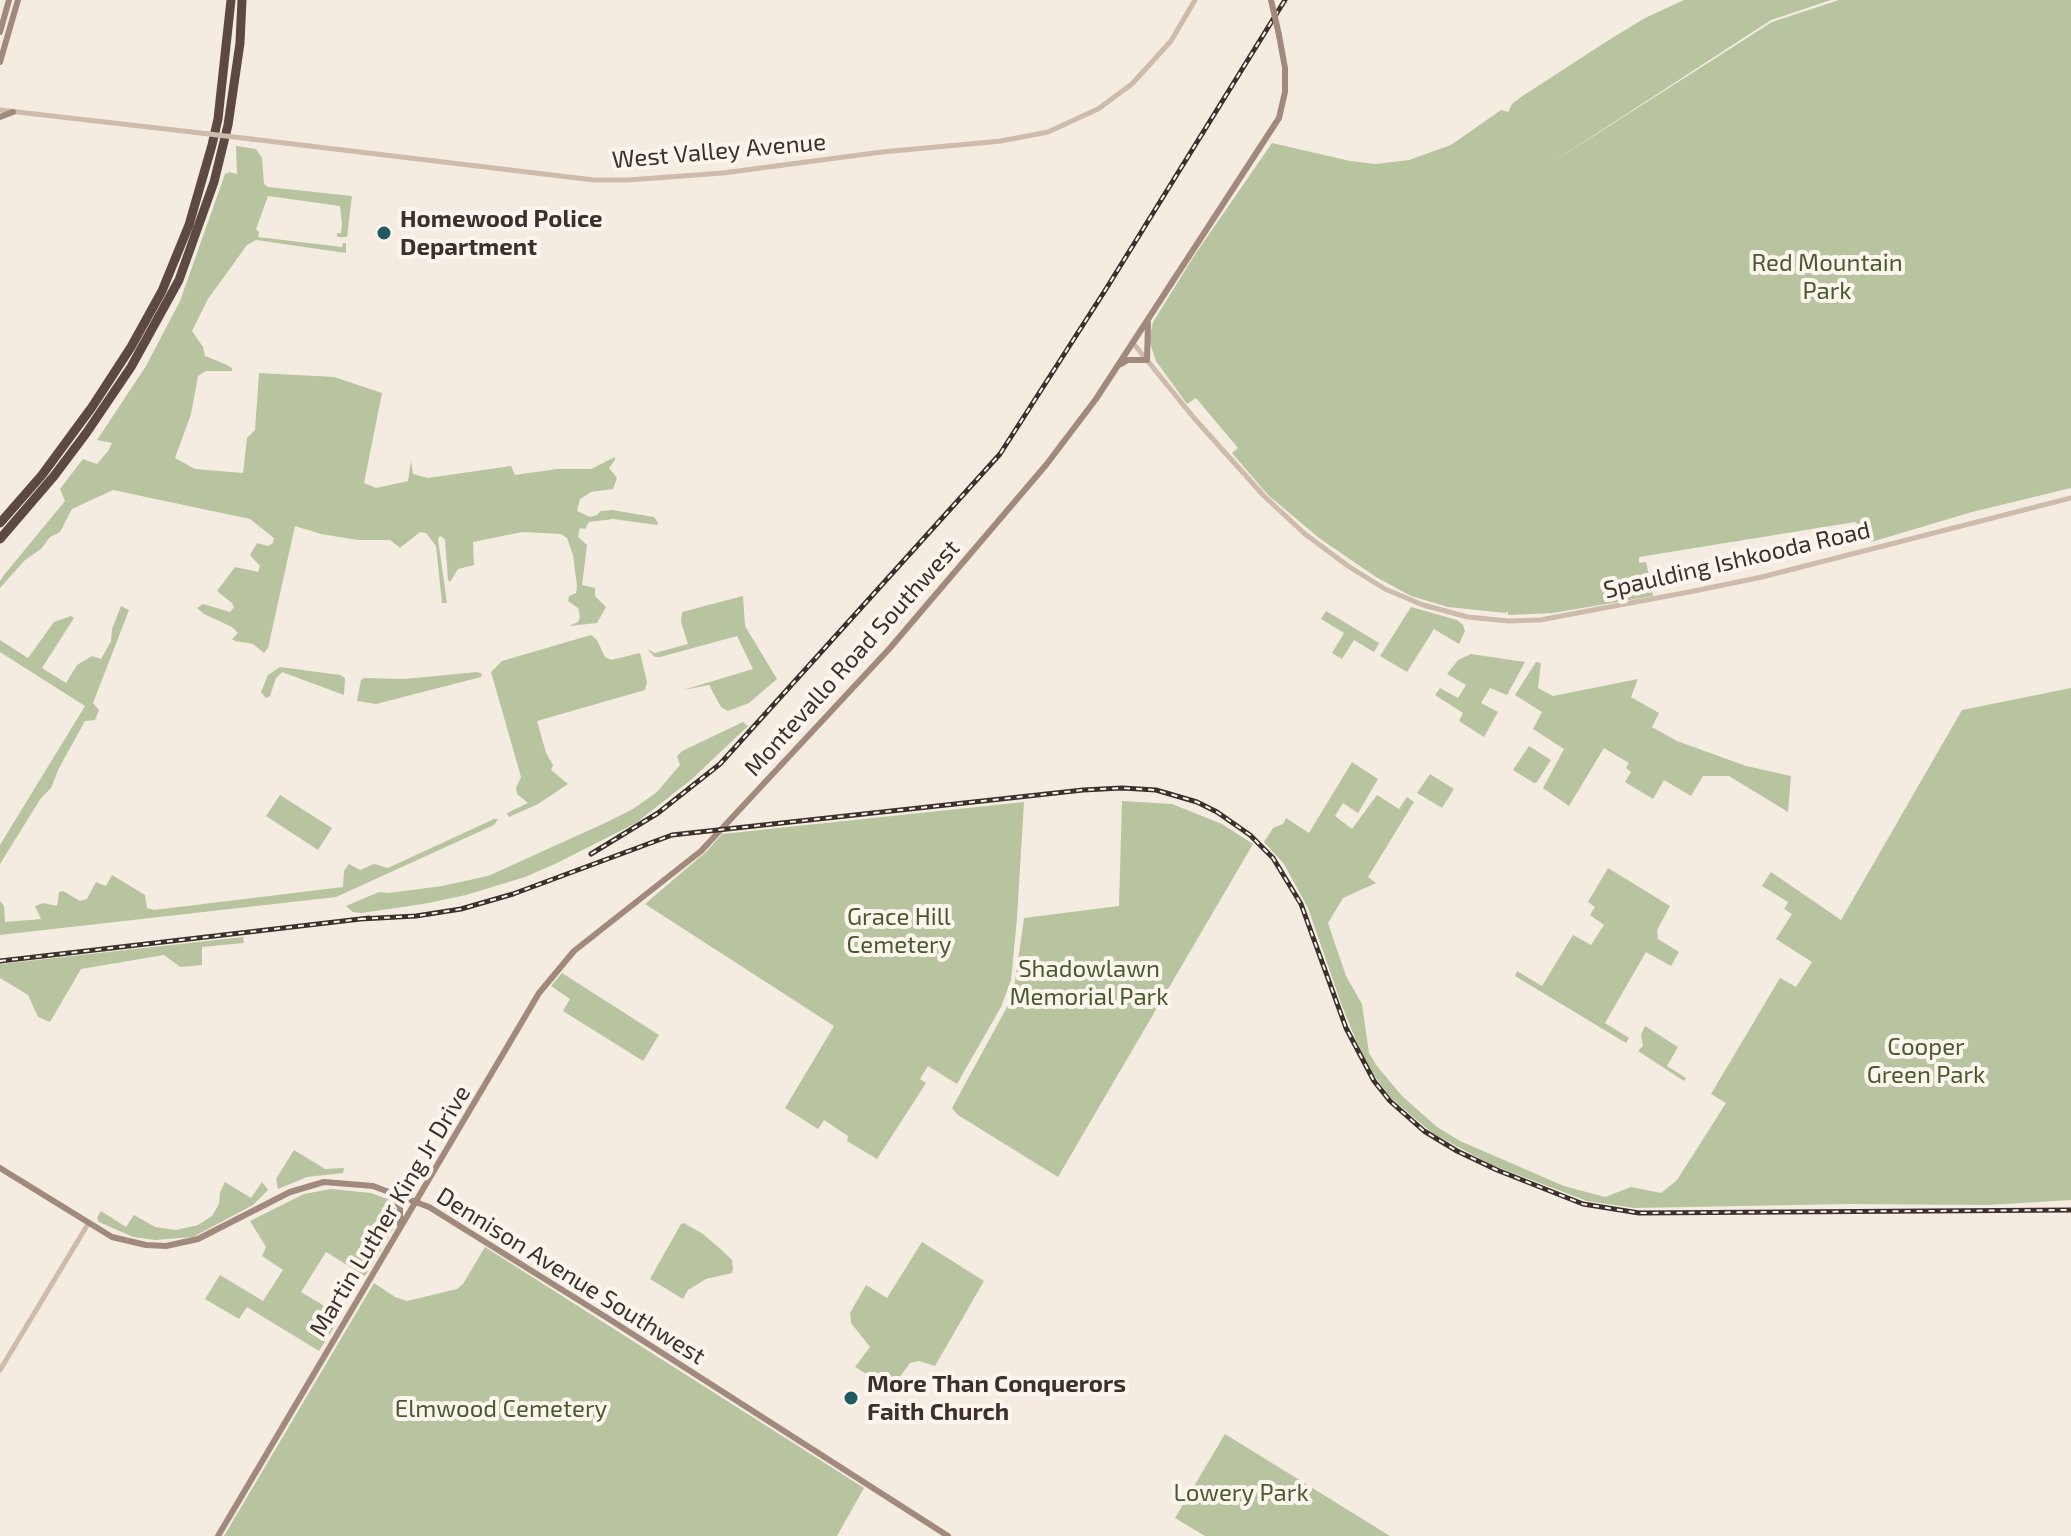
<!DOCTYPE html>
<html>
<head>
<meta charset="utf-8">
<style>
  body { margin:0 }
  canvas { display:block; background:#f4ebe1 }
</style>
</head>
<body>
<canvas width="2071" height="1536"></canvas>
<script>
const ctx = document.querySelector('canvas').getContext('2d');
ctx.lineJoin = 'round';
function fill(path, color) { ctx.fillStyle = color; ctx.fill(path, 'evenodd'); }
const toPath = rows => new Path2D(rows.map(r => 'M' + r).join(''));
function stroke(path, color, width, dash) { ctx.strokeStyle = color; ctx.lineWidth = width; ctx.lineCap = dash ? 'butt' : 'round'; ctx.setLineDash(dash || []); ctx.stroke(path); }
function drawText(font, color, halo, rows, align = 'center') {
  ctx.font = font + ' "Exo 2",sans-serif'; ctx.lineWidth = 8; ctx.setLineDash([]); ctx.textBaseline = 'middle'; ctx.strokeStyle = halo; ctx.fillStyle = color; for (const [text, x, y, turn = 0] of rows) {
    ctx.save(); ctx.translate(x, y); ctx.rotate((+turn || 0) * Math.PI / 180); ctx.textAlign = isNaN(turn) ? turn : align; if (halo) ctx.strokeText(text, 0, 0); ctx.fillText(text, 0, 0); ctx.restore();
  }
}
fill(toPath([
  [1684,0,1831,0,1771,20,1545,167,1772,22,1839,0,2071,0,2071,488,1972,512,1871,542,1861,526,1855,522,1639,557,1639,563,1646,562,1653,596,1553,613,1508,615,1508,611,1506,613,1448,607,1411,596,1376,577,1319,538,1268,495,1232,453,1238,448,1196,398,1187,404,1156,361,1149,340,1153,322,1194,256,1272,143,1350,161,1376,164,1409,160,1451,145,1501,110,1508,112,1512,104,1521,97,1612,38,1645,18],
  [236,146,256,149,262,158,264,184,268,187,352,196,347,237,337,237,337,233,341,233,342,223,340,206,268,196,256,229,259,232,258,237,342,247,343,243,346,243,346,253,256,240,247,245,208,299,192,331,203,347,205,356,225,364,232,368,232,371,206,371,198,376,191,414,175,458,195,469,243,473,247,438,255,430,259,373,334,377,382,393,364,483,376,488,408,481,411,461,413,474,428,478,511,466,515,475,557,469,591,469,615,457,615,460,609,468,617,478,613,489,591,492,580,499,577,511,590,517,597,515,601,511,612,510,654,517,658,523,657,525,613,519,589,522,585,529,580,528,578,537,587,545,582,585,595,588,595,596,606,607,597,623,569,626,578,622,580,617,578,608,568,601,569,596,576,593,577,586,573,555,567,538,561,534,522,532,473,542,474,565,458,569,450,582,448,580,445,539,440,536,438,539,447,603,442,603,436,546,426,533,420,532,400,548,390,540,358,540,321,534,295,526,268,648,264,653,253,644,235,641,232,639,238,633,232,627,204,614,197,608,203,604,230,612,234,607,232,603,217,591,235,567,258,572,260,566,250,555,257,543,268,546,273,543,274,538,250,519,113,490,72,509,60,532,50,537,41,549,25,560,0,588,0,581,4,575,65,501,60,489,83,459,97,464,108,451,112,443,97,440,146,366,180,301,225,174,230,172,237,174],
  [743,596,745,626,777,679,749,703,728,711,721,707,709,685,683,690,753,669,737,636,660,657,655,657,647,649,655,653,688,644,681,622,682,612],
  [121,606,129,610,93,703,99,710,95,720,85,721,59,768,51,788,41,798,0,864,0,845,85,706,0,652,0,640,28,658,54,622,71,616,74,618,42,668,66,683,77,665,92,656,101,659,111,641,112,629],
  [1411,607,1457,620,1463,625,1465,631,1459,644,1434,629,1407,672,1380,656],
  [1326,611,1379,643,1374,652,1354,640,1342,659,1332,653,1344,633,1321,619],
  [591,635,597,640,605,657,611,660,640,653,647,682,645,690,537,721,546,753,553,765,551,770,568,784,538,804,509,817,507,813,528,803,517,794,516,788,521,777,491,672,502,661],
  [1471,654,1525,662,1507,695,1490,688,1481,703,1498,712,1484,737,1459,721,1463,713,1435,695,1440,688,1458,698,1466,685,1447,674,1458,660],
  [1536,662,1541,663,1538,688,1553,696,1638,679,1631,697,1659,713,1652,727,1677,741,1746,766,1791,776,1788,812,1729,776,1703,776,1691,796,1664,780,1653,799,1625,782,1631,772,1626,768,1629,763,1604,748,1569,806,1543,788,1564,749,1533,729,1542,712,1515,695],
  [280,667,340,675,345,678,344,695,282,672,276,678,270,696,266,698,261,692,268,675],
  [477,672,482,674,481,677,376,704,357,701,361,680,364,678,404,679],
  [2071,688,2071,1200,1988,1205,1849,1204,1634,1208,1587,1201,1492,1165,1432,1133,1391,1098,1373,1074,1361,1053,1341,1003,1308,908,1284,864,1264,842,1273,828,1283,824,1286,818,1309,833,1352,762,1378,779,1358,813,1343,803,1335,816,1352,829,1377,795,1399,809,1407,797,1414,802,1368,877,1376,883,1343,898,1328,923,1346,976,1362,1004,1369,1053,1377,1066,1402,1096,1437,1127,1460,1141,1564,1186,1605,1197,1631,1187,1661,1193,1677,1180,1726,1103,1711,1094,1780,978,1796,987,1812,962,1776,939,1792,914,1784,909,1788,902,1762,886,1771,872,1841,920,1962,710],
  [743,722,748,726,692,779,636,823,555,864,525,877,466,895,423,904,361,913,353,912,346,906,379,892,389,893,442,886,488,876,605,823,633,809,657,792,680,765,677,756,682,751],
  [1529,746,1551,760,1537,782,1534,783,1513,770],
  [1430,774,1454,789,1442,808,1417,793],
  [280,795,332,828,318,850,266,816],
  [1122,801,1172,804,1222,824,1253,844,1058,1177,958,1115,952,1108,1013,996,1024,918,1119,906],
  [1024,802,1017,918,1011,980,1001,1007,957,1084,928,1066,920,1079,926,1083,877,1159,847,1141,848,1136,824,1120,818,1129,785,1108,834,1026,645,904,707,851,722,834],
  [494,819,498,819,494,825,336,897,0,935,0,901,4,906,5,922,41,919,35,906,43,903,57,906,59,892,63,891,80,901,87,899,96,882,106,886,112,875,145,895,147,908,154,910,343,887,344,871,349,864,360,870,374,864,388,868],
  [1608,868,1670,906,1657,930,1658,939,1679,952,1671,966,1646,952,1605,1023,1629,1038,1626,1043,1515,976,1517,971,1542,986,1573,935,1591,945,1604,925,1590,915,1595,907,1588,902],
  [243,937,244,943,202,947,202,965,180,967,164,955,81,969,50,1022,38,1017,28,995,0,978,0,964],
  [562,973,659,1035,643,1061,563,1011,570,999,551,986],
  [1645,1026,1678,1047,1667,1066,1686,1078,1684,1081,1638,1051,1643,1046,1641,1035],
  [294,1150,325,1169,344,1168,343,1173,307,1177,278,1189,276,1179],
  [225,1182,251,1198,262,1182,268,1190,253,1205,193,1237,155,1240,133,1237,99,1222,97,1218,101,1211,126,1227,134,1215,155,1227,176,1230,198,1225,212,1216,219,1204,220,1192],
  [331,1189,371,1193,390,1200,398,1214,398,1221,365,1276,326,1252,301,1292,341,1316,319,1351,247,1307,239,1319,205,1299,220,1275,263,1301,283,1270,262,1256,266,1247,250,1221,304,1194],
  [684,1223,703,1234,725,1253,732,1260,733,1269,732,1273,706,1279,688,1290,683,1299,650,1279,681,1224],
  [922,1242,984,1281,935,1366,919,1361,910,1363,894,1385,888,1387,855,1367,870,1347,851,1323,850,1313,866,1285,887,1298],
  [485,1247,864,1488,837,1536,224,1536,374,1283,395,1297,407,1301,457,1289,463,1284],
  [1225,1434,1390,1536,1205,1536,1175,1518]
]), '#b8c4a0');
stroke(toPath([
  [0,110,192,132],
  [251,139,594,180,628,180,723,173,882,152,1001,141,1048,132,1098,109,1132,84,1171,41,1195,0],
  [1133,343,1194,418,1264,496,1305,534,1348,566,1385,589,1423,605,1468,617,1508,621,1540,620,1694,591,1762,577,2071,498],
  [0,1370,88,1224]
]), '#cdbbac', 5);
stroke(toPath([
  [0,32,9,0],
  [0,62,18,0],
  [0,117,13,112],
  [1121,364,1128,360,1147,360,1148,323],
  [0,1168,112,1237,146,1245,166,1246,198,1239,290,1192,324,1182,373,1186,429,1207,609,1319,948,1536],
  [392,1195,400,1207,400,1225],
  [218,1536,539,993,574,951,701,851,890,648,1046,465,1096,399,1279,118,1285,92,1285,68,1279,35]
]), '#a18a7d', 6);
stroke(toPath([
  [0,523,42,475,92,407,131,347,162,291,189,225,212,145,218,119,231,0],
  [0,539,54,476,87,432,131,367,179,280,214,182,228,125,240,43,242,0]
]), '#5c4a42', 9);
const rail = toPath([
  [591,854,658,813,720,764,1000,454,1106,289,1285,0],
  [360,919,416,916,461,909,513,894,672,835,1083,790,1122,788,1156,790,1197,802,1217,812,1250,835,1273,858,1301,904,1346,1028,1374,1081,1390,1101,1424,1131,1457,1151,1497,1170,1583,1204,1639,1213,2071,1210],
  [0,961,369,918]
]);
stroke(rail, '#3b302b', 5);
stroke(rail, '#fbf5ee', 2, [6]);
stroke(toPath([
  [192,132,251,139]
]), '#cdbbac', 5);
stroke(toPath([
  [1271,0,1279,35]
]), '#a18a7d', 6);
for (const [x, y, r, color] of [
  [384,233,8,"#1f5a5e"],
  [851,1398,8,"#1f5a5e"]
]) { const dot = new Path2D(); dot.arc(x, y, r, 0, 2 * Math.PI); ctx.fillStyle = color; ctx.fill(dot); stroke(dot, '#fbf5ee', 3); }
drawText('24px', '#3b302b', '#fbf5ee', [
  ["West Valley Avenue",719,151,-5],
  ["Spaulding Ishkooda Road",1737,560,-13],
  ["Montevallo Road Southwest",852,658,-48],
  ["Martin Luther King Jr Drive",390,1211,-59],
  ["Dennison Avenue Southwest",571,1276,32]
]);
drawText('bold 24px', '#3b302b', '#fbf5ee', [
  ["Homewood Police",400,219],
  ["Department",400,247],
  ["More Than Conquerors",867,1384],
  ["Faith Church",867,1412]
], 'left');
drawText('24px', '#4a5a2e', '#fbf5ee', [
  ["Red Mountain",1827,263],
  ["Park",1827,291],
  ["Grace Hill",899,917],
  ["Cemetery",899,945],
  ["Shadowlawn",1089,969],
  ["Memorial Park",1089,997],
  ["Cooper",1926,1047],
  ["Green Park",1926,1075],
  ["Elmwood Cemetery",501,1409],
  ["Lowery Park",1241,1493]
]);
</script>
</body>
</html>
